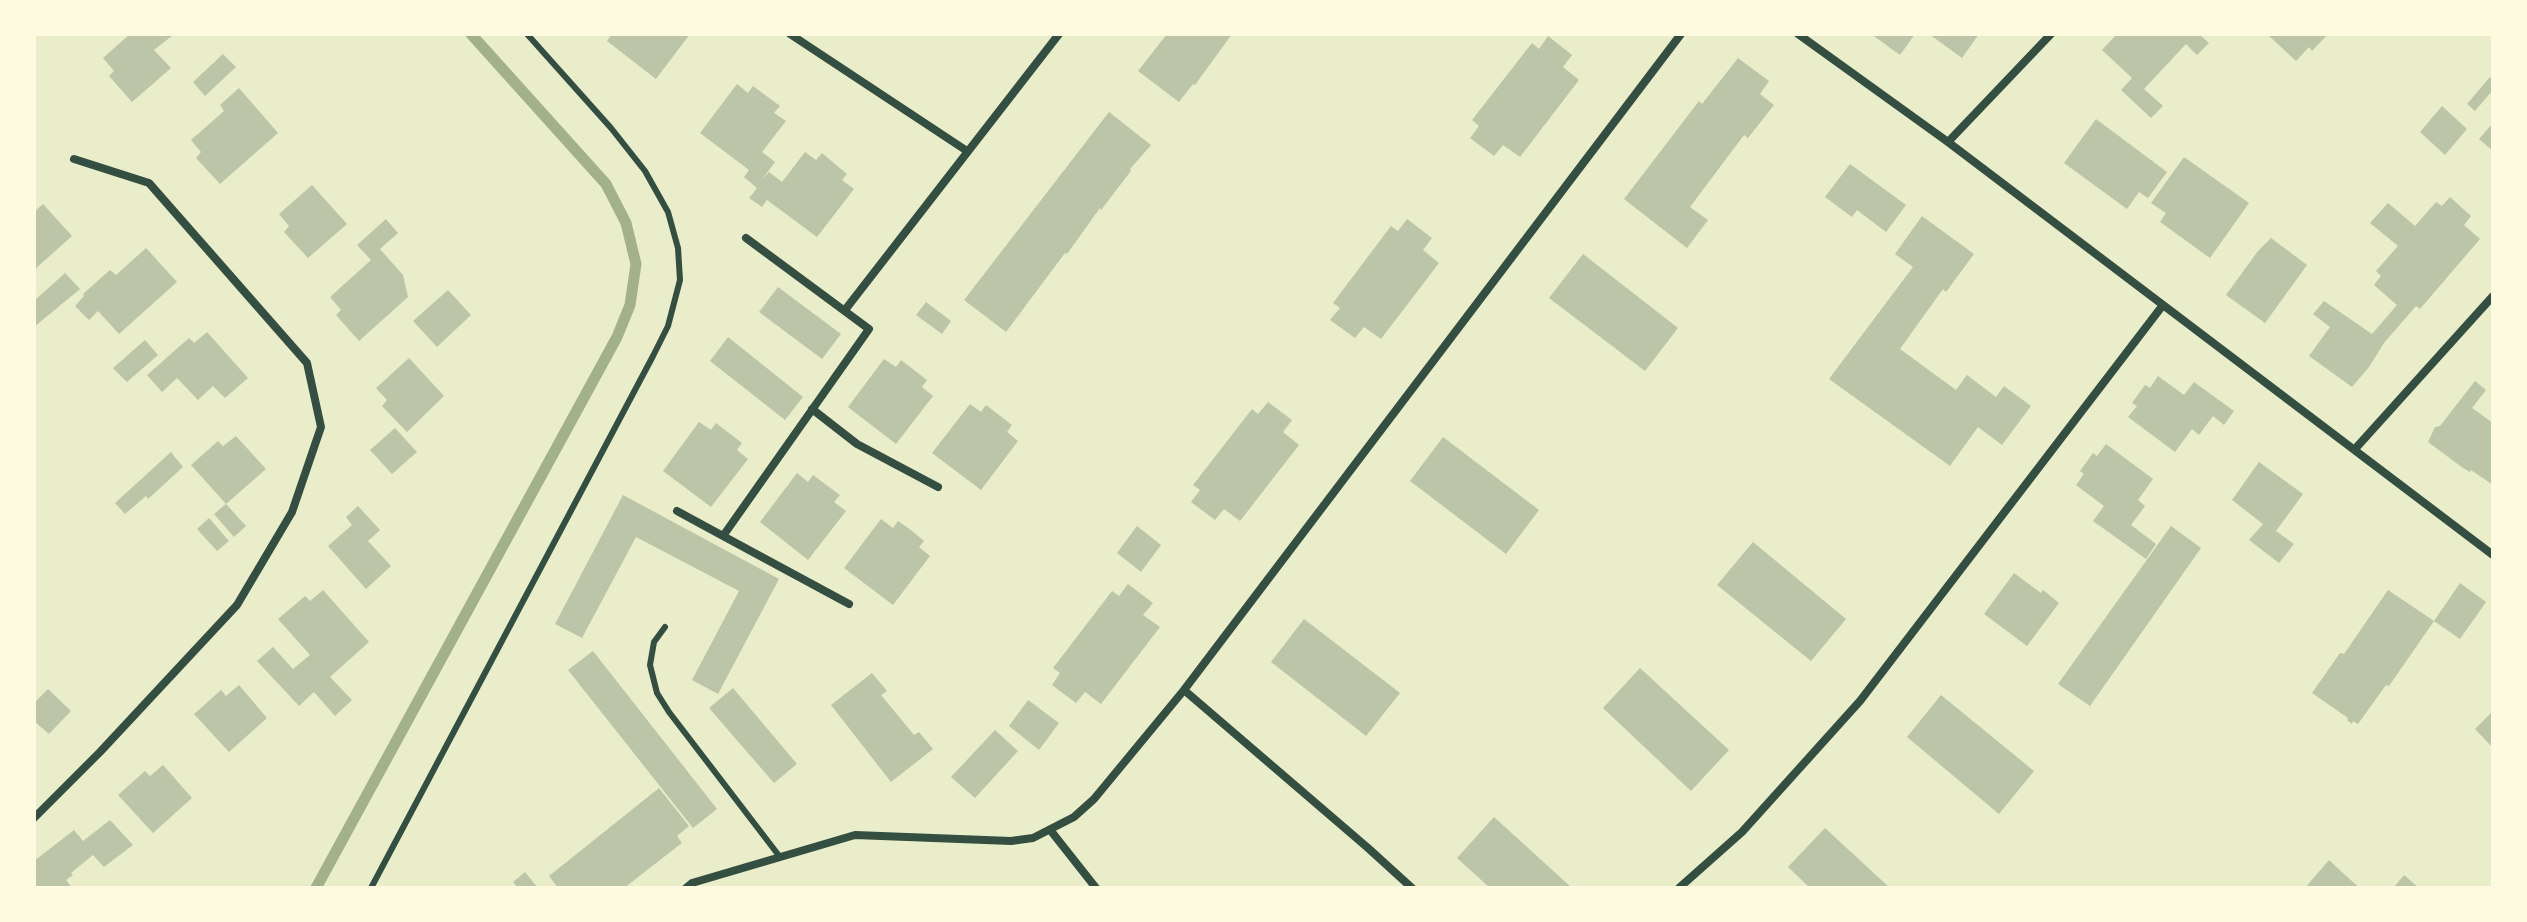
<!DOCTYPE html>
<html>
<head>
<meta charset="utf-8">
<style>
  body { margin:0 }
  #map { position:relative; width:2527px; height:922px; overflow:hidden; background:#e9edc9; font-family:"Asap Condensed",sans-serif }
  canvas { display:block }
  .frame { position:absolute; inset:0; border:36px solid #fefae0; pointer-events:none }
</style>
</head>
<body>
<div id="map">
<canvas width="2527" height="922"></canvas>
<div class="frame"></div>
</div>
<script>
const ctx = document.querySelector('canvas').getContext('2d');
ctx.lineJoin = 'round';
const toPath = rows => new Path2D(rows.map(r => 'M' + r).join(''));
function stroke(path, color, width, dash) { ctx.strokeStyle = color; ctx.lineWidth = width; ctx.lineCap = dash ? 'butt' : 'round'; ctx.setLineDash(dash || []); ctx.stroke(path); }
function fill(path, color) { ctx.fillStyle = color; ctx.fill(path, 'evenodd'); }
stroke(toPath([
  [316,888,617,337,630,305,636,264,626,223,606,184,471,34]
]), '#a3b18a', 11);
fill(toPath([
  [130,34,172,36,154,50,171,68,132,102,109,76,114,71,103,58],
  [612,34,690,34,656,79,607,41],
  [1167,34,1232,34,1195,85,1193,84,1179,102,1138,71],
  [1871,34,1915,34,1900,55],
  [1929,34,1979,34,1962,58],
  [2117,34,2199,34,2209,43,2197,55,2186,44,2144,89,2163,106,2151,118,2121,90,2132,78,2102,50],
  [2267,34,2328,34,2312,51,2309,47,2296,61],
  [1548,36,1572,55,1563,67,1579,80,1520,157,1503,145,1494,156,1470,138,1479,126,1472,120,1532,43,1539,49],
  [223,54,236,67,205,96,193,82],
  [1738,58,1769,81,1760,94,1774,105,1748,138,1744,135,1690,207,1708,220,1687,248,1624,199,1699,101,1702,104],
  [2490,77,2493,80,2493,90,2475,111,2467,104],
  [737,84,748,93,753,86,780,106,774,113,786,121,762,152,775,162,761,181,769,172,782,182,805,152,816,160,822,153,847,174,842,180,854,189,817,237,767,200,762,207,749,198,757,188,744,177,749,170,700,133],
  [239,88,278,133,220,184,196,158,201,152,191,140,224,111,220,105],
  [2442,106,2467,129,2445,155,2420,132],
  [1109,112,1151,145,1130,169,1131,171,1101,210,1100,208,1067,254,1065,253,1006,332,964,300],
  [2096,119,2167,172,2148,198,2139,192,2127,209,2064,163],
  [2493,123,2493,151,2479,139],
  [2184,157,2249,203,2210,258,2160,222,2166,213,2151,203],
  [1850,164,1906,205,1886,232,1857,210,1852,217,1825,197],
  [312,185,347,224,308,258,284,232,289,226,279,214],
  [2450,197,2471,216,2464,225,2480,239,2420,309,2416,306,2384,343,2369,367,2352,387,2309,356,2330,327,2313,314,2324,301,2372,334,2397,305,2374,285,2381,276,2376,271,2398,246,2370,223,2388,203,2415,226,2436,202,2442,206],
  [43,204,72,236,34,270,34,212],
  [1922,216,1974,254,1946,292,1943,289,1900,349,1956,390,1967,375,1996,397,2004,386,2031,406,2002,445,1978,427,1950,466,1829,379,1913,267,1895,254],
  [386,219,398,233,380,249,403,275,408,297,359,341,336,315,341,310,330,297,371,260,357,245],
  [1407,219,1432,238,1423,250,1439,263,1381,339,1364,327,1355,338,1330,320,1340,308,1333,303,1391,226,1398,231],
  [2271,238,2307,265,2265,323,2226,295,2258,251],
  [146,248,177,282,119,334,98,311,89,320,75,306,84,296,83,294,110,270,116,275],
  [1583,254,1678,328,1645,371,1549,298],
  [65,273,80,289,34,327,34,301],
  [778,287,841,334,822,359,759,312],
  [448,290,471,315,437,347,413,321],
  [926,302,951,321,942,334,916,315],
  [207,332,248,378,225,398,213,386,198,400,177,378,162,392,147,375,189,338,194,343],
  [728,337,803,397,785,420,710,361],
  [145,340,158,355,127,382,113,368],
  [409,358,444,396,407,432,382,406,387,400,376,388],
  [884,359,896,367,901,360,927,380,922,387,933,396,896,444,848,407],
  [2158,376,2184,395,2194,382,2234,411,2224,425,2213,416,2199,435,2192,429,2175,452,2128,417,2137,406,2132,403,2145,385,2150,388],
  [2475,381,2486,390,2472,408,2493,423,2493,485,2471,470,2470,472,2463,468,2428,442,2435,427,2440,426],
  [1268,402,1292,420,1283,432,1299,445,1240,521,1224,509,1215,520,1191,502,1200,490,1193,485,1252,409,1258,414],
  [970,404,981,412,986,405,1012,425,1007,432,1018,441,981,490,932,453],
  [699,422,711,430,716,423,742,443,737,450,748,459,711,507,663,471],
  [395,428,417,452,392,474,370,450],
  [236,436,266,469,226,504,191,465,218,441,223,446],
  [1443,437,1539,510,1506,554,1410,481],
  [2106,444,2153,479,2138,500,2145,506,2131,525,2156,544,2146,559,2093,521,2104,506,2076,485,2084,474,2080,471,2093,453,2097,456],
  [171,452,183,467,148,499,146,496,125,514,115,503],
  [2259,462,2303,494,2276,531,2294,544,2279,563,2249,540,2263,524,2232,500],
  [797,473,808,482,813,475,840,495,834,502,846,511,808,560,760,522],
  [623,495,779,579,718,694,692,680,739,591,636,537,582,638,555,624],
  [226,504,246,526,234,537,214,514],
  [358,506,380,530,368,541,391,566,366,589,328,546,352,525,346,517],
  [209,518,229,541,217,551,197,529],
  [881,519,893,528,898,521,911,530,924,541,919,547,930,556,893,605,844,568],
  [1137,526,1161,545,1141,572,1117,553],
  [2171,526,2201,548,2090,706,2058,684],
  [1753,542,1846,619,1811,661,1717,585],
  [2014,573,2041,593,2043,590,2059,603,2027,646,1984,614],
  [2460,583,2486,602,2460,639,2434,621,2389,686,2386,685,2358,724,2353,721,2352,724,2347,720,2348,718,2312,693,2340,653,2344,654,2388,590,2434,621],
  [1128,584,1153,603,1143,615,1160,627,1101,704,1085,692,1076,703,1052,685,1060,673,1053,668,1112,591,1119,596],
  [323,590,369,642,330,677,352,700,335,716,314,692,299,706,257,661,273,647,293,669,310,655,278,619,305,596,310,601],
  [1304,619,1400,693,1366,736,1271,662],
  [593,651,717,809,693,828,568,670],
  [1640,668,1729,750,1691,791,1603,708],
  [872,673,887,691,881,695,914,735,919,732,933,749,891,782,831,705],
  [239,685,267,718,229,752,194,714,221,690,226,696],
  [733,688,797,764,774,783,709,708],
  [48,689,71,711,49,734,34,721,34,703],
  [1941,695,2034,771,1999,814,1907,737],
  [1028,700,1059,723,1039,750,1009,726],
  [2493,711,2493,748,2475,729],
  [995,730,1018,751,975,798,951,777],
  [163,765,192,798,153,833,118,795,145,771,150,776],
  [659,788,689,826,677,836,682,843,624,888,558,888,549,876],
  [1494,817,1572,888,1490,888,1457,858],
  [110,820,133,845,104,867,93,855,71,873,73,875,66,880,72,888,34,888,34,861,74,830,83,841],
  [1825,828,1890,888,1810,888,1788,867],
  [2329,860,2345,875,2360,888,2305,888],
  [525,872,538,888,518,888,513,882],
  [2404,875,2419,888,2393,888]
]), '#bcc5a7');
stroke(toPath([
  [665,627,654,642,650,665,657,693,669,712,780,857],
  [371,888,653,356,668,326,680,280,678,248,668,212,645,171,611,128,527,34]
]), '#344e41', 6);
stroke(toPath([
  [790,34,967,151],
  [1798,34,1948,142,2493,555],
  [1948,142,2051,34],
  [746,238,869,329,723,536,849,604],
  [845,310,1059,34],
  [812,409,857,444,938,487],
  [2355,449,2493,296],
  [677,511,723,536],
  [1184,690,1368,848,1412,888],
  [34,818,100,752,237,605,292,512,321,427,307,363,149,183,74,159],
  [1051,831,1096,888],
  [686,888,692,883,855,835,1011,841,1033,838,1074,817,1094,799,1184,690,1681,34],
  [1679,888,1742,832,1860,701,2163,305]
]), '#344e41', 8);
</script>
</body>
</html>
